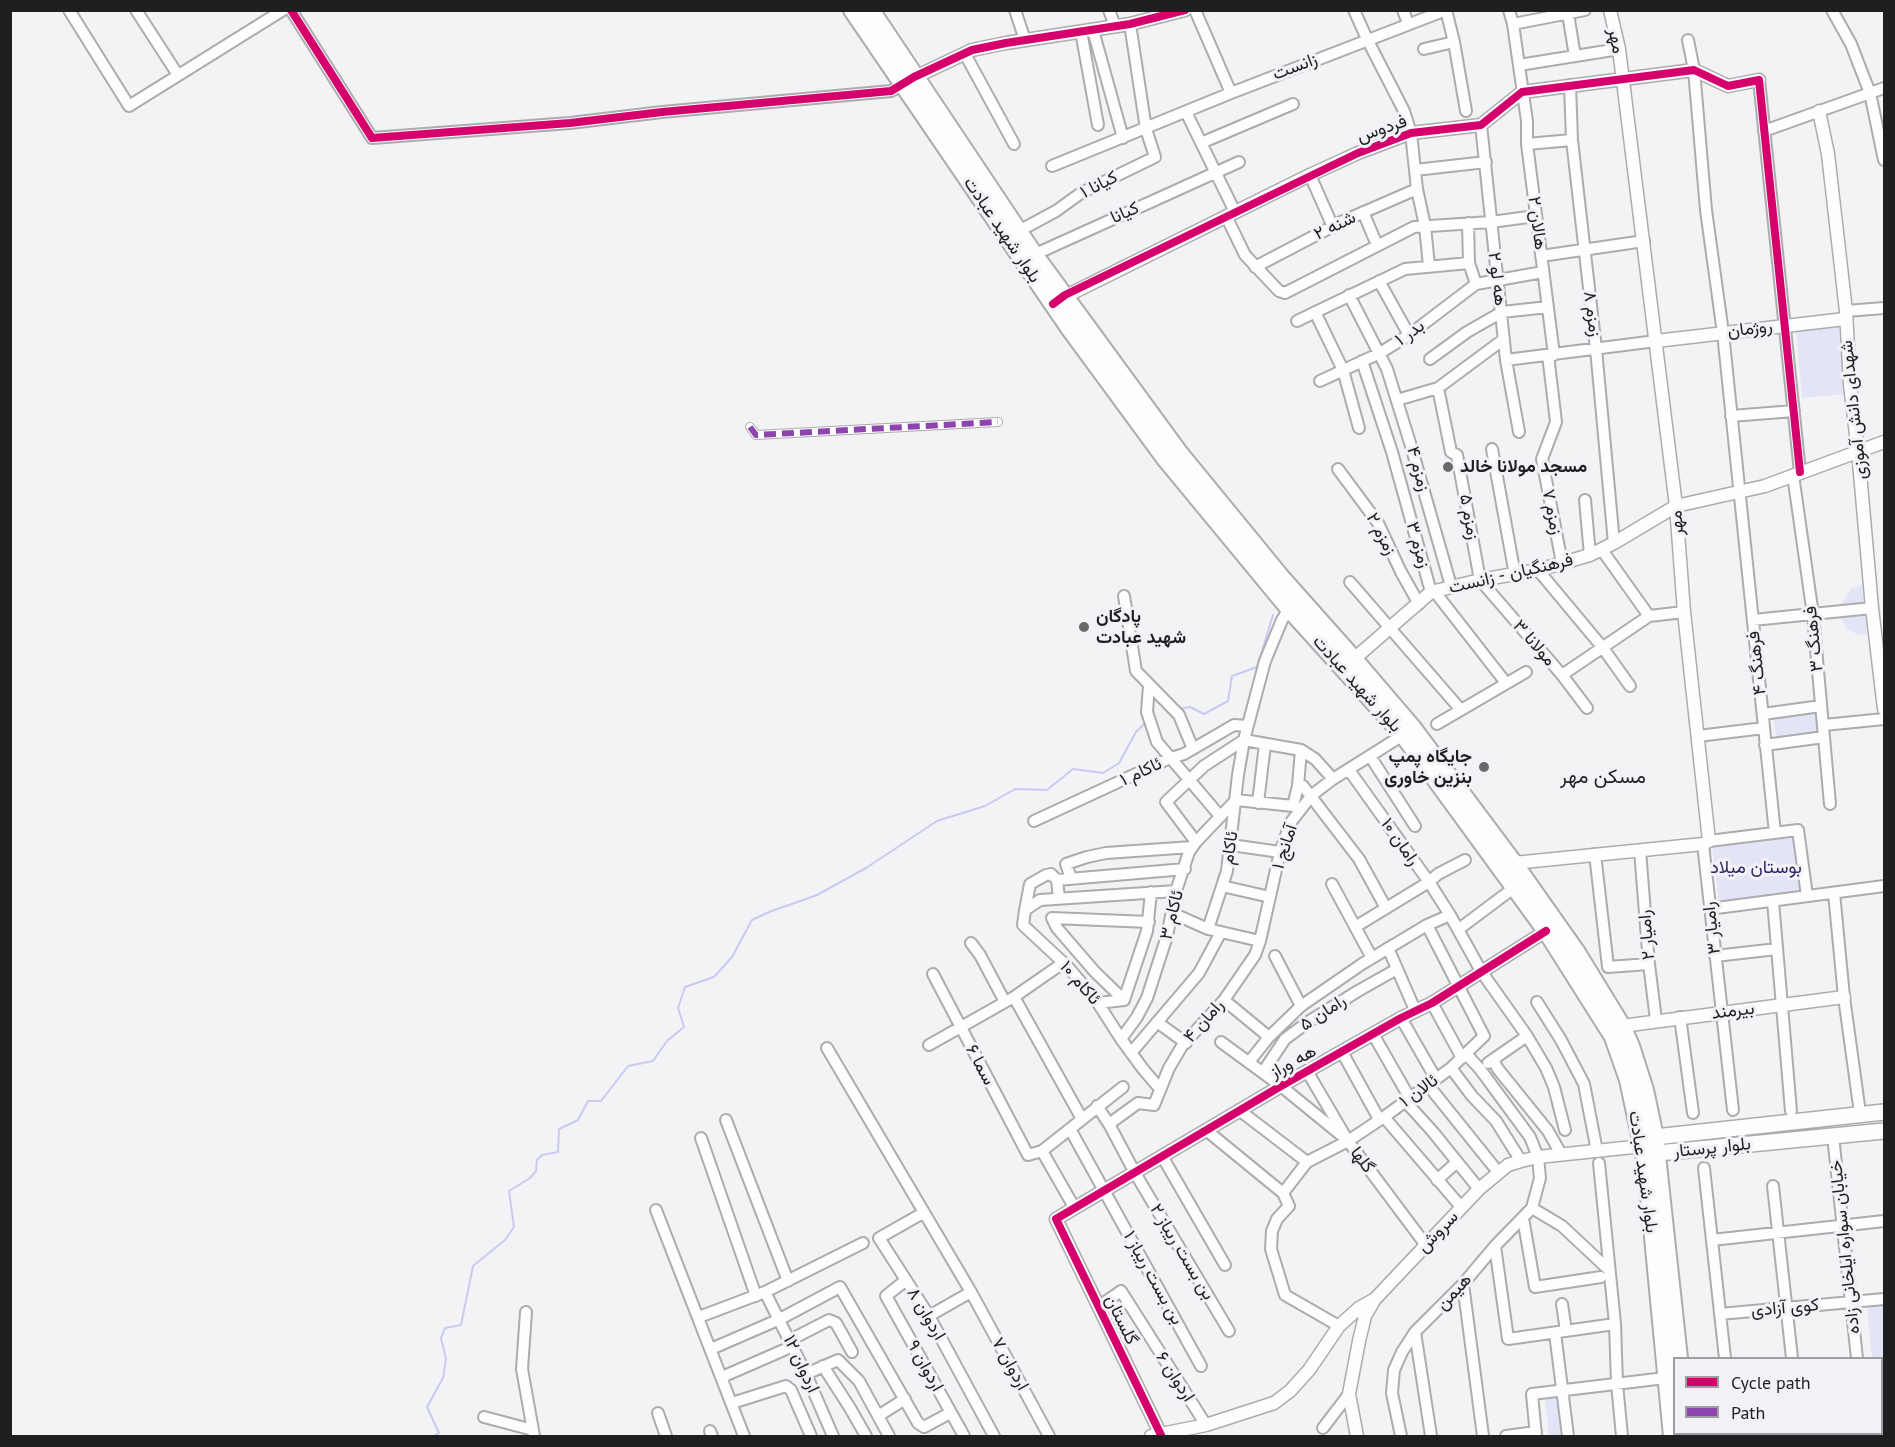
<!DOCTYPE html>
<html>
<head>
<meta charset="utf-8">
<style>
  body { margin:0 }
  #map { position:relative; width:1895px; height:1447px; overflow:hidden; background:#f3f3f5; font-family:"PT Sans",sans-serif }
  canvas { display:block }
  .frame { position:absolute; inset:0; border:12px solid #1e1f20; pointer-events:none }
  .legend { position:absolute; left:1673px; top:1357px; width:210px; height:78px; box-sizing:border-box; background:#f2f2f6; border:2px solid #9d9ea0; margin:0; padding:8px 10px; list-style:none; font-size:18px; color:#1e1f20 }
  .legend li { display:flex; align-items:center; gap:12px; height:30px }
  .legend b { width:30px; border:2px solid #9d9ea0 }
</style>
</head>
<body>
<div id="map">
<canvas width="1895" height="1447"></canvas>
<div class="frame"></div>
<ul class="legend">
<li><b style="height:8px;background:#d6006c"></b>Cycle path</li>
<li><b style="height:8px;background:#8e44ad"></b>Path</li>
</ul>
</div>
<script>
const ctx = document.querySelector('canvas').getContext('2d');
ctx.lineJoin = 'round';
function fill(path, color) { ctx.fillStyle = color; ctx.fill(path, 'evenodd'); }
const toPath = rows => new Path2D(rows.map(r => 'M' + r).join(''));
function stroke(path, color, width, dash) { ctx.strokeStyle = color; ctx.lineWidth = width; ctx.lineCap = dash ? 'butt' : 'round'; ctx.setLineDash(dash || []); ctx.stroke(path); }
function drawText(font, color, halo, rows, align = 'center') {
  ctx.font = font + ' "PT Sans",Vazirmatn,sans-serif'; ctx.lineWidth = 6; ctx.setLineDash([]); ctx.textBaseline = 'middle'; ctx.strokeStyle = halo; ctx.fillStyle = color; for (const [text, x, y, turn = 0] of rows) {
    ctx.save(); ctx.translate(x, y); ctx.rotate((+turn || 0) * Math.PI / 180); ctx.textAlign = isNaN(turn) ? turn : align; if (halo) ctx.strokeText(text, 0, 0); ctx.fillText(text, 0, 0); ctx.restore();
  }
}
fill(toPath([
  [1839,324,1845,394,1802,398,1796,328],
  [1862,585,1864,605,1839,608,1851,589],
  [1865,615,1867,635,1857,634,1847,629,1841,618],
  [1815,712,1818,734,1776,738,1773,716],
  [1793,835,1800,891,1719,902,1712,845],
  [1884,1304,1884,1374,1882,1374,1882,1358,1872,1358,1867,1306],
  [1552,1393,1559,1398,1563,1436,1549,1436,1545,1399]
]), '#e3e5f7');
stroke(toPath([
  [1179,709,1190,707,1204,714,1228,701,1232,676,1257,667,1273,615],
  [434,1436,439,1433,427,1407,443,1378,446,1359,441,1338,445,1328,461,1325,473,1266,505,1240,514,1227,509,1191,530,1178,536,1171,537,1160,542,1155,558,1152,559,1129,578,1120,588,1101,601,1101,628,1066,653,1061,667,1041,684,1027,678,1008,685,987,714,977,732,957,752,920,769,912,817,895,866,868,937,821,985,806,1015,789,1047,790,1073,769,1103,773,1119,763,1136,732,1146,722]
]), '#c8caf1', 2);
const pedestrian = toPath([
  [750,427,756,435,998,422]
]);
const minor = toPath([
  [69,10,129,106,283,10],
  [136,10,178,75],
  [291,10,372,138,570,123,662,112,891,91,902,85],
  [1015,10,1025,40],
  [1109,10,1115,26],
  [1195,10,1231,93],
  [1354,10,1367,39,1404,111,1411,133,1417,189,1425,226,1429,266],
  [1403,10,1406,18],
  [1509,10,1513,24,1585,10],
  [1832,10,1851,44,1870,93,1884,160],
  [1568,14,1575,56],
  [1513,24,1527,121,1527,144,1554,355],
  [1093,30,1123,138],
  [1082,37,1098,125],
  [1688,40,1694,70,1706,210,1723,333,1775,833],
  [1424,49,1454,42],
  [965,54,1014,144],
  [1519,65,1619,49],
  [1759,80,1800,472],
  [1570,85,1572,140,1596,349,1614,543],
  [1186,112,1235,212],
  [1481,125,1506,360,1519,432],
  [1764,131,1884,88],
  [1201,143,1293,104],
  [1527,144,1572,140],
  [1052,166,1231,93,1446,10,1454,42,1466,111],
  [1415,170,1486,162],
  [1310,175,1333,227],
  [1363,212,1377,245],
  [1226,216,1245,255,1279,291,1285,293,1414,227,1491,222,1536,216],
  [1468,223,1469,263,1476,284],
  [1019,231,1056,211,1081,193,1155,157,1146,129,1130,24],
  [1541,256,1644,241],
  [1029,257,1239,162],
  [1255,267,1341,222,1417,189],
  [1379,281,1409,335],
  [1349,295,1387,369,1411,446,1451,586],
  [1846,311,1884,308],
  [1315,312,1343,370,1359,428],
  [1297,321,1405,269,1469,263],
  [1548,355,1556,422,1542,459,1562,563],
  [1430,359,1467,332,1502,312,1548,307],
  [1506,360,1656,341],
  [1362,361,1392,452,1431,592],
  [1320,381,1380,353,1409,335,1476,284,1543,272],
  [1438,388,1451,452,1457,455,1480,580,1562,675,1587,708],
  [1397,400,1438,388,1504,339],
  [1731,416,1794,411],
  [1492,449,1515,575],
  [1338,469,1378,523,1401,572,1419,604],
  [1793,475,1813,615,1830,804],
  [1585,500,1590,555],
  [1602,550,1649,616],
  [1538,570,1603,648,1630,686],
  [1350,582,1461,710],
  [1435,592,1506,683],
  [1124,596,1136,671,1179,715,1193,749],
  [1753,620,1872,608],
  [1562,675,1649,616,1684,612],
  [1149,685,1147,712,1157,742,1220,816],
  [1763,714,1821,706],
  [1437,724,1526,672],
  [1824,725,1884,719],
  [1698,736,1764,728],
  [1765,745,1824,737],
  [1370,756,1415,826],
  [1349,770,1429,882,1450,915,1481,971,1527,1036,1546,1068,1554,1087,1565,1130],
  [1303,786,1359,859,1386,908],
  [1258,803,1265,744],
  [1293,806,1298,786,1301,750],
  [1034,821,1168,759,1184,754,1234,725,1247,726],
  [1709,841,1798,830,1807,896],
  [1196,842,1166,802,1204,766,1244,740,1301,750,1315,759,1333,779],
  [1703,844,1733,1110],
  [1231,845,1280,852],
  [1640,850,1649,964,1656,1020],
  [1595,854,1608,967,1649,964],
  [1071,878,1066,864,1087,857,1106,853,1192,847],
  [1332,884,1372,958],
  [1222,886,1270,897],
  [1834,893,1844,997,1859,1106],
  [1059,898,1057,880,1185,869],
  [1773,901,1791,1111],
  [1709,909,1884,886],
  [1025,910,1030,884,1046,875,1051,874,1057,880],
  [1172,913,1208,929],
  [1052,918,1057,928,1095,972,1124,1000],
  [1052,918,1149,922],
  [1355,927,1429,882,1438,874,1465,860],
  [1459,929,1515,887],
  [1221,932,1260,941],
  [971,943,980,955,1005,1002],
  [1388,948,1415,1010],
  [1275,956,1301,1006],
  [1715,956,1777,949],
  [933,974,1028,1155,1042,1151,1123,1087],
  [1014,997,1082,1119],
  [1224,1000,1269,1037,1249,1062],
  [1537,1002,1561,1040,1584,1084,1597,1151],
  [1098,1003,1124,1000,1147,931,1151,892],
  [1432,1003,1462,1058],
  [1680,1017,1693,1113],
  [1401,1018,1436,1079],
  [1157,1022,1186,1043],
  [1373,1034,1409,1097],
  [1269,1037,1301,1006,1362,964,1427,925,1450,915],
  [1121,1039,1137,1017,1147,998,1167,936,1176,891,1189,852,1196,842,1236,800,1293,806,1301,809],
  [1221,1042,1281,1086,1341,1135],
  [929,1045,1014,997,1063,963],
  [827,1048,971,1292,1049,1436],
  [1342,1052,1379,1119],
  [1131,1053,1199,973,1221,932,1208,929,1227,871,1238,775,1244,740,1265,661,1282,620,1289,609],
  [1493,1060,1498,1069,1548,1131,1561,1154],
  [1488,1063,1527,1036],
  [1451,1068,1472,1096,1496,1121,1521,1161],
  [1307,1071,1348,1141,1425,1244],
  [1263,1072,1285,1039,1308,1022,1358,991,1397,969],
  [1428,1085,1498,1172],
  [1160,1089,1143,1069,1121,1039,1096,1000,1068,967,1023,925,1025,910,1040,900,1176,891],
  [1405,1101,1433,1132,1479,1189],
  [1097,1106,1109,1124,1135,1173,1229,1331],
  [1239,1110,1307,1162],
  [1384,1117,1462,1208],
  [726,1120,788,1281],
  [1109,1124,1138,1103,1154,1105,1169,1068,1182,1046,1224,1000,1255,955,1260,941,1280,852,1291,822,1312,795,1333,779,1403,735],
  [1070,1129,1201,1366],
  [1206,1130,1283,1193],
  [1833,1136,1857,1358],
  [701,1138,756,1296],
  [1042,1151,1074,1207],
  [1162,1156,1225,1265],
  [1599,1163,1615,1324,1617,1384,1622,1436],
  [1704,1168,1725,1358],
  [1437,1180,1457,1162],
  [1773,1186,1792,1358],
  [1532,1208,1562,1226,1609,1270],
  [656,1210,744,1436],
  [923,1213,879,1238,929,1316,994,1436],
  [1523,1218,1535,1287,1601,1277],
  [1712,1240,1884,1221],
  [1495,1246,1508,1339,1615,1324],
  [906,1280,886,1296,964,1436],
  [1463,1284,1483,1436],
  [765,1292,806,1374,833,1436],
  [1562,1304,1566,1331],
  [1098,1307,1121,1291,1206,1425],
  [526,1312,522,1369,534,1436],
  [1720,1314,1884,1299],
  [929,1316,971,1292],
  [699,1317,765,1292,863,1243],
  [1339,1326,1285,1295,1271,1249,1272,1231,1277,1219,1289,1206,1283,1193,1307,1162,1348,1141,1384,1117,1451,1068,1484,1036,1427,925],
  [1415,1332,1431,1436],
  [1555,1333,1568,1436],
  [790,1340,829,1320,836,1323,852,1352],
  [711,1349,780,1319,840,1287,918,1423,924,1427,950,1413],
  [823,1366,850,1408,866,1436],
  [806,1374,838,1360,859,1381,889,1436],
  [722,1377,793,1346],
  [732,1403,786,1386,791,1390,811,1436],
  [658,1413,666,1436],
  [878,1416,905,1399],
  [484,1417,533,1430],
  [1323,1428,1349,1394],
  [710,1431,712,1436],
  [1734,1434,1734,1436],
  [1800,1434,1800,1436],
  [1865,1434,1865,1436],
  [1401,1436,1392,1393,1394,1370,1402,1352,1415,1332,1463,1284,1495,1246,1532,1208,1540,1178,1538,1157,1530,1137,1480,1069,1466,1054],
  [1506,1436,1536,1432],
  [1536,1436,1532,1394,1665,1378]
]);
const tertiary = toPath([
  [909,80,972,50,1006,43,1130,24,1185,10],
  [1819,111,1828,154,1846,311,1850,385,1858,451,1872,608,1884,709],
  [1060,299,1310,175,1358,153,1411,133,1481,125,1522,92,1694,70,1728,86,1759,80],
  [1656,341,1845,319],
  [1354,659,1431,592,1480,580,1538,570,1590,555,1614,543,1676,506,1765,486,1884,442],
  [1514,863,1703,844,1709,841,1684,612,1676,506,1619,49,1610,10],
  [1622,1026,1844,997],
  [1161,1435,1056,1219,1281,1086,1401,1018,1432,1003,1546,931],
  [1151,1436,1206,1425,1274,1403,1290,1391,1309,1370,1339,1326,1359,1308,1375,1299],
  [1357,1436,1349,1394,1359,1341,1365,1316,1375,1299,1479,1189,1508,1165,1521,1161,1538,1157,1643,1146]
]);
const secondary = toPath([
  [1884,1112,1655,1137,1643,1146,1658,1153,1884,1131]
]);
const primary = toPath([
  [852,10,1069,328,1166,460,1289,609,1403,735,1546,931,1613,1037,1628,1080,1646,1164,1672,1436],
  [871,10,1034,254,1178,451,1282,578,1354,659,1413,728,1514,863,1576,951,1622,1026,1631,1046,1645,1090,1655,1137,1679,1358],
  [1686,1434,1686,1436]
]);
stroke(pedestrian, '#acacae', 10);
stroke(minor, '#acacae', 14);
stroke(tertiary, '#acacae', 15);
stroke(secondary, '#acacae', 18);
stroke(primary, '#acacae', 20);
stroke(pedestrian, '#fdfdfe', 8);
stroke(minor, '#fdfdfe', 10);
stroke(tertiary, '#fdfdfe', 12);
stroke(secondary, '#fdfdfe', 15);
stroke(primary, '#fdfdfe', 16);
stroke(toPath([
  [750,427,756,435,998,422]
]), '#8e44ad', 6, [12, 6]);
stroke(toPath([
  [291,10,372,138,570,123,662,112,891,91,914,77,972,50,1006,43,1130,24,1185,10],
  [1053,304,1065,295,1358,153,1411,133,1481,125,1522,92,1694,70,1728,86,1759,80,1800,472],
  [1161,1435,1056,1219,1281,1086,1401,1018,1432,1003,1546,931]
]), '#d6006c', 8);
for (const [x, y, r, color] of [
  [1448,467,6,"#69696b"],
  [1084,627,6,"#69696b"],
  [1484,767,6,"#69696b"]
]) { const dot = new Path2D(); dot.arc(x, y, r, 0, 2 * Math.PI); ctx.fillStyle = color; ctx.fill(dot); stroke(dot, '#f2f2f6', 2); }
drawText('18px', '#1e1f20', '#f2f2f6', [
  ["مهر",1616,41,79],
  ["زانست",1295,67,-21],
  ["فردوس",1382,129,-19],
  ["کیانا ۱",1099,185,-27],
  ["کیانا",1125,213,-24],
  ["هالان ۲",1537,223,83],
  ["شنه ۲",1335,226,-26],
  ["بلوار شهید عبادت",1002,230,56],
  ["هه لو ۲",1497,279,83],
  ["زمزم ۸",1592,314,83],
  ["روژمان",1750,329,-7],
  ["بدر ۱",1410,333,-35],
  ["شهدای دانش آموزی",1854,410,-96],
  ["زمزم ۴",1418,469,75],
  ["زمزم ۷",1552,512,79],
  ["زمزم ۵",1469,517,80],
  ["مهر",1677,523,-94],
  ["زمزم ۲",1381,534,62],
  ["زمزم ۳",1418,545,74],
  ["فرهنگیان - زانست",1511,574,-13],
  ["فرهنگ ۳",1814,639,-96],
  ["مولانا ۳",1534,643,49],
  ["فرهنگ ۴",1757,663,-96],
  ["بلوار شهید عبادت",1357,684,48],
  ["ئاکام ۱",1141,772,-25],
  ["رامان ۱۰",1400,842,55],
  ["آمانج ۱",1285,847,-72],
  ["ئاکام",1230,848,-82],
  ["ئاکام ۳",1172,915,-76],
  ["رامیار ۳",1712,928,-96],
  ["رامیار ۲",1647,935,-95],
  ["ئاکام ۱۰",1080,983,49],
  ["بیرمند",1733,1011,-7],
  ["رامان ۵",1323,1013,-33],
  ["رامان ۴",1204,1021,-49],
  ["هه وراز",1293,1062,-29],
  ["سما ۶",980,1065,62],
  ["ئالان ۱",1419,1091,-36],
  ["بلوار پرستار",1712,1148,-6],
  ["گلها",1362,1160,53],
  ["بلوار شهید عبادت",1643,1172,82],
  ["سروش",1438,1232,-46],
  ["خیابان سواره ایلخانی زاده",1845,1247,-96],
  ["بن بست ریباز ۲",1182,1252,59],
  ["بن بست ریباز ۱",1153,1278,61],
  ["هیمن",1454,1292,-47],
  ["کوی آزادی",1785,1308,-5],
  ["اردوان ۸",926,1314,59],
  ["گلستان",1121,1320,64],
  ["اردوان ۱۲",801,1364,65],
  ["اردوان ۷",1010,1364,61],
  ["اردوان ۹",925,1366,61],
  ["اردوان ۶",1175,1377,57]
]);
drawText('bold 18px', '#1e1f20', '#f2f2f6', [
  ["مسجد مولانا خالد",1460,467],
  ["پادگان",1096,617],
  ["شهید عبادت",1096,638],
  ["جایگاه پمپ",1472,757,"right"],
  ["بنزین خاوری",1472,778,"right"]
], 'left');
drawText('18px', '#2b2665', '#f2f2f6', [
  ["بوستان میلاد",1756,868]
]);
drawText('20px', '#1e1f20', '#f2f2f6', [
  ["مسکن مهر",1603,777]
]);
</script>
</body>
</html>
